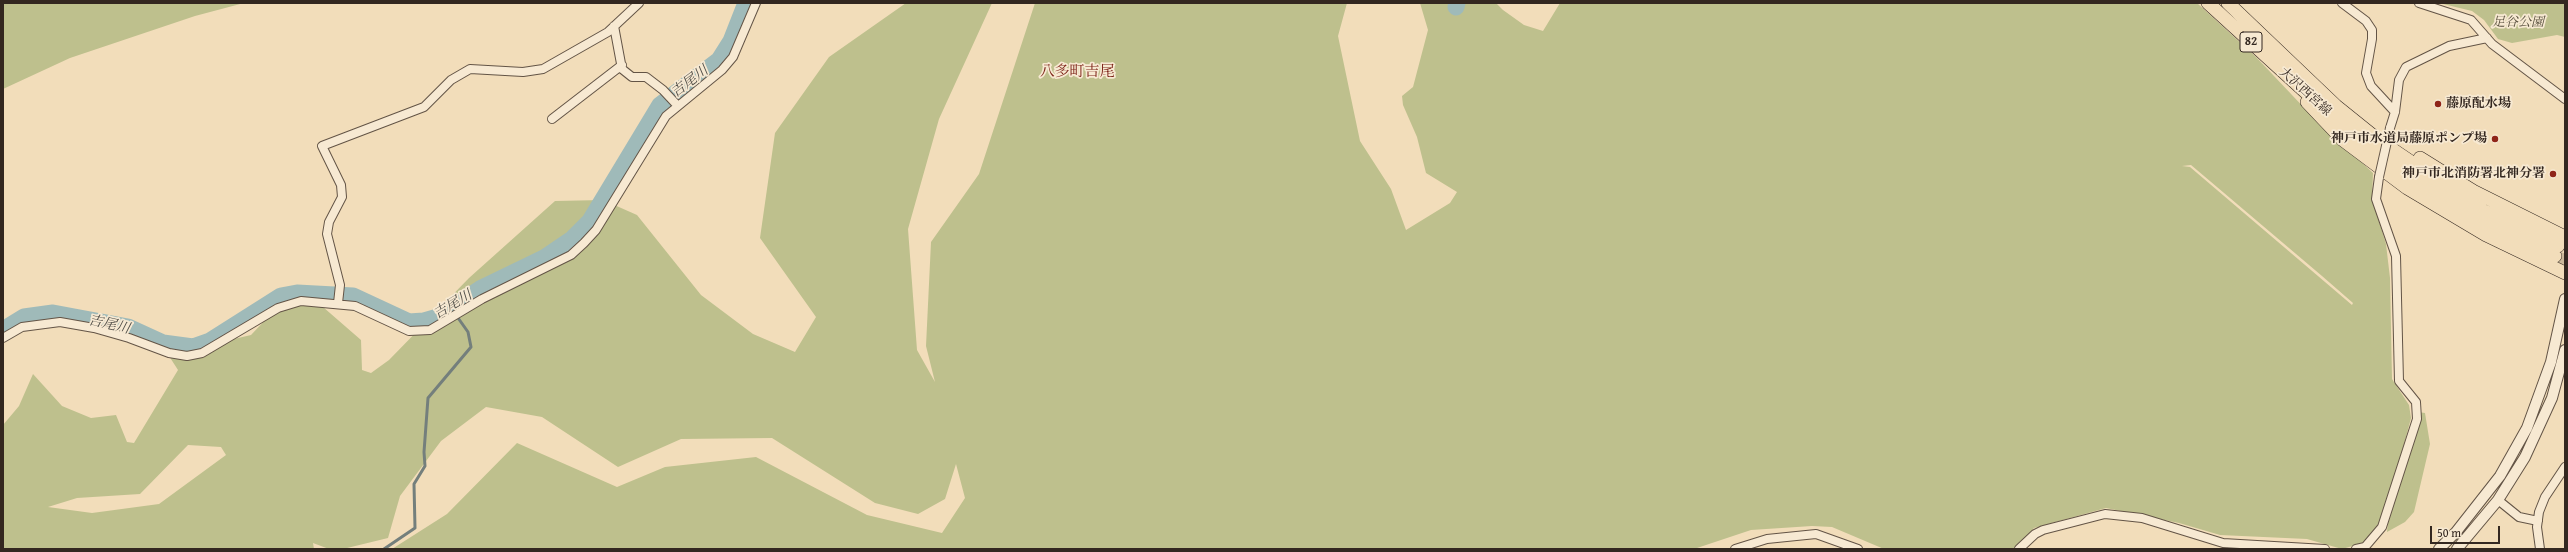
<!DOCTYPE html>
<html>
<head>
<meta charset="utf-8">
<style>
  body { margin:0 }
  #map { position:relative; width:2568px; height:552px; overflow:hidden; background:#f2ddba; font-family:"Gentium Book Plus",serif }
  canvas { display:block }
  .frame { position:absolute; inset:0; border:4px solid #332720; pointer-events:none }
  .scale { position:absolute; left:2430px; top:526px; width:70px; height:18px; box-sizing:border-box; border:2px solid #332720; border-top:0; padding-left:5px; font-size:12px; line-height:14px; white-space:nowrap; color:#332720; -webkit-text-stroke:3px #f7e9d2; paint-order:stroke }
</style>
</head>
<body>
<div id="map">
<canvas width="2568" height="552"></canvas>
<div class="frame"></div>
<div class="scale">50 m</div>
</div>
<script>
const ctx = document.querySelector('canvas').getContext('2d');
ctx.lineJoin = 'round';
function fill(path, color) { ctx.fillStyle = color; ctx.fill(path, 'evenodd'); }
const toPath = rows => new Path2D(rows.map(r => 'M' + r).join(''));
function stroke(path, color, width, dash) { ctx.strokeStyle = color; ctx.lineWidth = width; ctx.lineCap = dash ? 'butt' : 'round'; ctx.setLineDash(dash || []); ctx.stroke(path); }
function drawText(font, color, halo, rows, align = 'center') {
  ctx.font = font + ' "Gentium Book Plus","Noto Serif JP",serif'; ctx.lineWidth = 3.5; ctx.setLineDash([]); ctx.textBaseline = 'middle'; ctx.strokeStyle = halo; ctx.fillStyle = color; for (const [text, x, y, turn = 0] of rows) {
    ctx.save(); ctx.translate(x, y); ctx.rotate((+turn || 0) * Math.PI / 180); ctx.textAlign = isNaN(turn) ? turn : align; if (halo) ctx.strokeText(text, 0, 0); ctx.fillText(text, 0, 0); ctx.restore();
  }
}
fill(toPath([
  [3,3,244,3,195,16,70,58,3,89],
  [906,3,992,3,939,119,908,229,917,350,935,382,926,346,931,242,979,174,1035,3,1347,3,1338,36,1360,141,1391,189,1406,230,1450,203,1457,192,1426,173,1417,137,1403,105,1402,96,1413,87,1428,30,1420,3,1496,3,1503,10,1524,25,1543,31,1560,3,2197,3,2256,57,2310,114,2373,173,2372,198,2386,244,2390,278,2392,379,2409,405,2411,418,2396,475,2379,525,2363,543,2342,549,2307,539,2220,535,2179,523,2106,508,2034,528,2015,549,1884,549,1832,527,1812,526,1751,530,1694,549,392,549,447,514,517,443,617,487,665,467,756,457,867,515,942,533,965,498,956,464,945,499,918,514,875,503,772,438,681,439,618,467,542,417,486,407,441,441,400,496,388,538,343,549,329,549,313,543,314,549,3,549,3,425,19,406,33,374,62,406,91,418,116,415,127,442,134,443,178,370,169,356,201,356,234,339,251,335,270,315,300,304,323,307,361,340,362,370,371,373,389,360,469,278,555,201,603,200,637,215,701,295,753,334,795,352,816,317,760,238,775,133,829,57],
  [2191,165,2322,276,2353,303,2352,305,2190,167,2182,166],
  [188,445,221,447,226,455,159,504,92,513,48,507,77,498,140,494],
  [2439,3,2565,3,2565,37,2557,35,2512,43,2498,39,2484,20,2472,11],
  [2418,412,2425,413,2430,444,2414,512,2405,522,2387,532,2388,520]
]), '#bec08d');
stroke(toPath([
  [384,549,415,528,414,484,425,466,424,452,428,398,471,347,468,332,451,308]
]), '#747f7c', 3);
stroke(toPath([
  [1456,7,1457,3],
  [3,330,24,317,53,313,128,327,163,343,193,347,210,341,281,296,297,293,353,296,409,322,424,321,438,317,480,289,544,258,572,239,590,221,660,105,719,60,731,41,746,3]
]), '#9fbab9', 17);
stroke(toPath([
  [2555,256,2565,261]
]), '#ccb99b', 13, [13, 6]);
const minor = toPath([
  [2342,3,2366,21,2372,30,2372,39,2366,73,2371,86,2395,112],
  [2419,3,2471,20,2492,44,2565,99],
  [614,26,622,69,632,77,646,77,663,90,677,105],
  [552,119,622,65],
  [2390,128,2395,112,2399,80,2406,67,2449,46,2487,38],
  [338,303,340,285,327,234,329,222,342,197,341,185,322,146,424,107,451,80,470,69,523,72,543,69,608,32,639,3],
  [3,338,22,327,60,322,94,328,129,338,169,353,187,356,202,353,278,308,301,301,355,306,409,331,430,330,482,299,571,255,584,243,596,230,666,116,722,70,733,57,756,3],
  [2498,500,2519,517,2538,521],
  [1735,549,1767,539,1816,534,1858,549],
  [2019,549,2035,534,2043,530,2105,514,2142,518,2223,543,2325,549],
  [2356,549,2365,547,2382,527,2417,419,2416,402,2399,381,2396,256,2376,199,2379,177],
  [2540,549,2537,527,2539,512,2545,497,2565,467]
]);
const tertiary = toPath([
  [2439,549,2456,532,2500,476,2527,428,2551,362,2565,299],
  [2457,549,2498,500,2525,457,2552,398,2565,350]
]);
const primary = toPath([
  [2208,3,2357,139,2449,202,2488,224,2555,256],
  [2228,3,2336,106,2377,139,2482,210,2558,246],
  [2307,102,2343,140,2407,188,2486,235,2565,273],
  [2420,158,2473,191,2565,237]
]);
stroke(minor, '#635446', 10);
stroke(tertiary, '#635446', 12);
stroke(primary, '#332720', 14);
stroke(minor, '#f7e9d2', 8);
stroke(tertiary, '#f7e9d2', 10);
stroke(primary, '#f2ddba', 13);
const minorBridge = toPath([
  [2379,177,2390,128]
]);
stroke(minorBridge, '#635446', 10, []);
stroke(minorBridge, '#f7e9d2', 8);
for (const [x, y, r, color] of [
  [2438,104,4,"#8f2418"],
  [2495,139,4,"#8f2418"],
  [2553,174,4,"#8f2418"]
]) { const dot = new Path2D(); dot.arc(x, y, r, 0, 2 * Math.PI); ctx.fillStyle = color; ctx.fill(dot); stroke(dot, '#f7e9d2', 1.5); }
for (const [x, y, w] of [
  [2251,42,22]
]) { const box = new Path2D(); box.roundRect(x - w / 2, y - 10, w, 20, 3); ctx.fillStyle = '#f7e9d2'; ctx.fill(box); stroke(box, '#332720', 1); }
drawText('bold 12px', '#332720', null, [
  ["82",2251,42]
]);
drawText('italic 13px', '#564d3b', '#f7e9d2', [
  ["足谷公園",2518,23]
]);
drawText('13px', '#332720', '#f7e9d2', [
  ["大沢西宮線",2305,92,42]
]);
drawText('bold 13px', '#332720', '#f7e9d2', [
  ["藤原配水場",2446,104,"left"],
  ["神戸市水道局藤原ポンプ場",2487,139],
  ["神戸市北消防署北神分署",2545,174]
], 'right');
drawText('italic 14px', '#4e4c46', '#f7e9d2', [
  ["吉尾川",690,82,-37],
  ["吉尾川",453,305,-31],
  ["吉尾川",109,325,13]
]);
drawText('15px', '#7a1f14', '#f7e9d2', [
  ["八多町吉尾",1077,72]
]);
</script>
</body>
</html>
